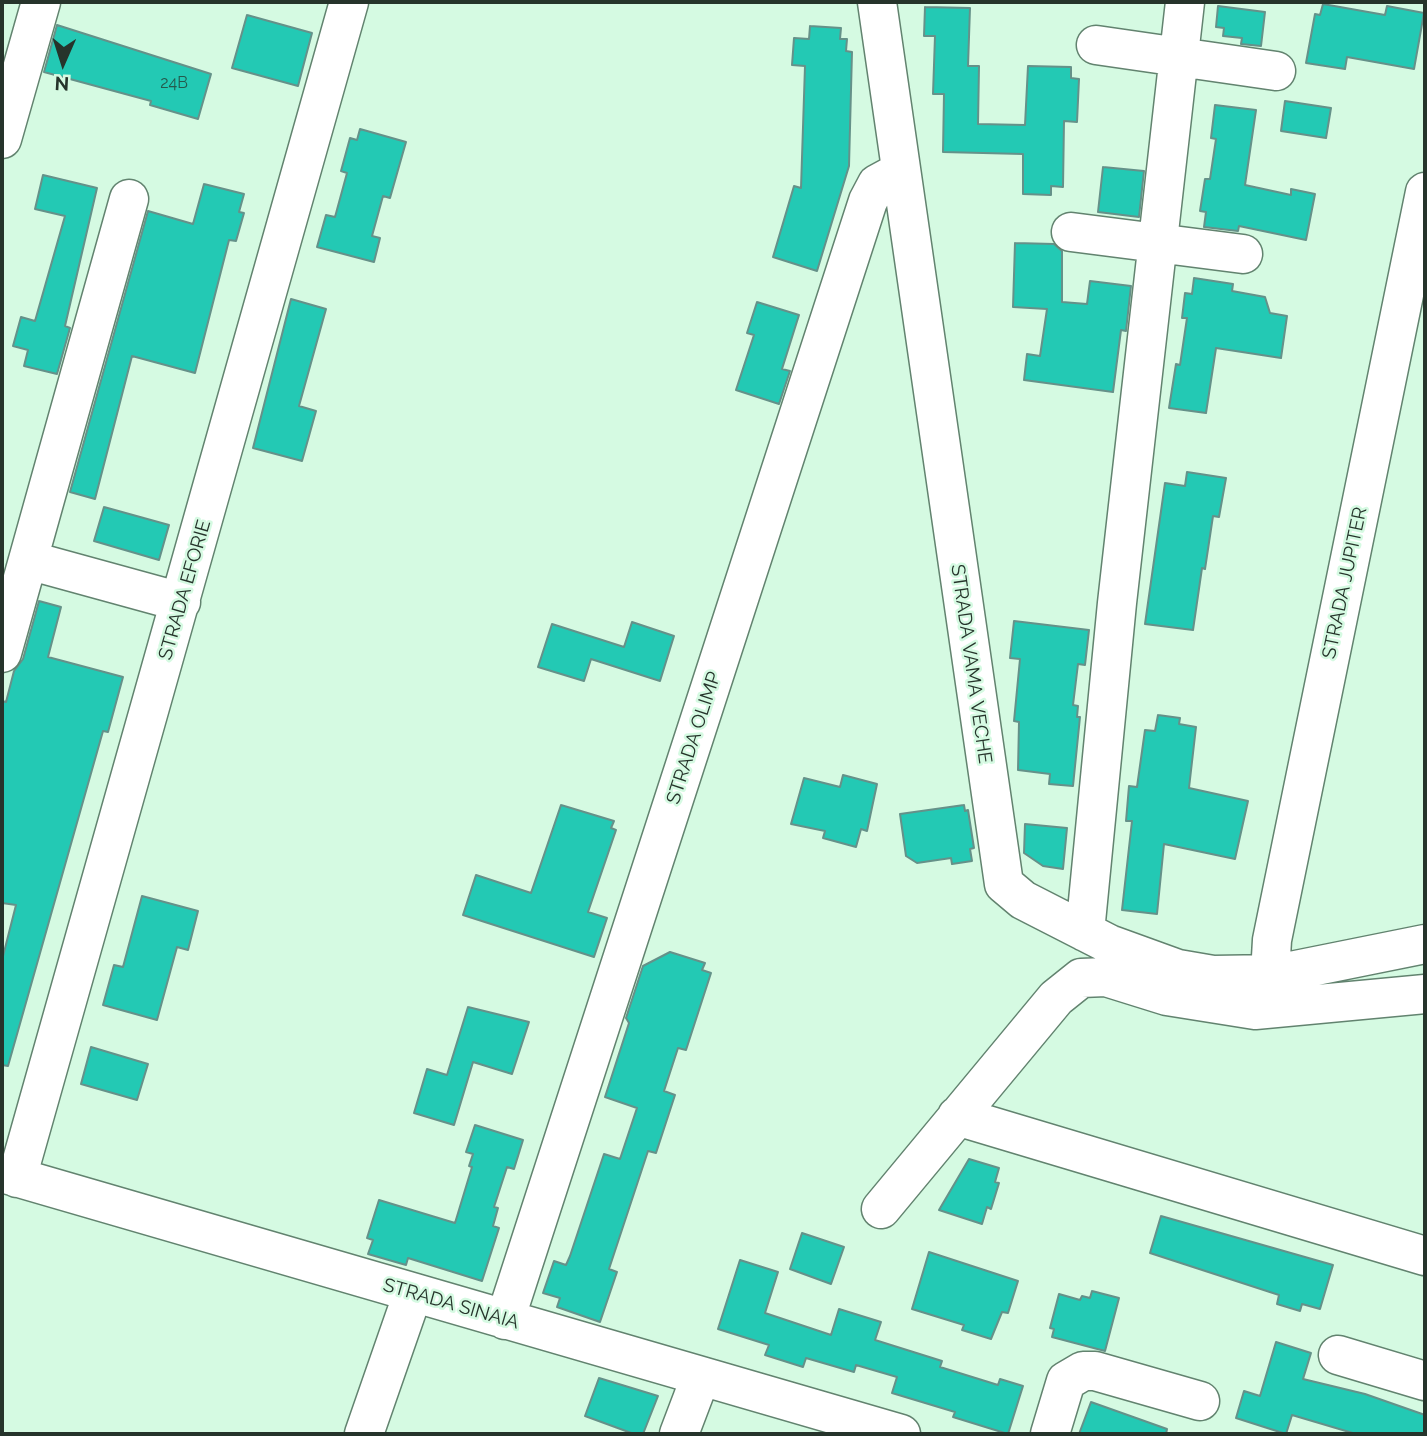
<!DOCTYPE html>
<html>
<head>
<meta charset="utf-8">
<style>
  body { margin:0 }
  #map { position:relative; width:1427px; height:1436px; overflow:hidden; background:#d5fae2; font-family:Raleway,sans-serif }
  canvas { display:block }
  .frame { position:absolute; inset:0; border:4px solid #26342b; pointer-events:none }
  .north { position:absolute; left:28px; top:28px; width:70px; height:70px; -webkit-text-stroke:5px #d5fae2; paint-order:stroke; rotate:183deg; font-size:19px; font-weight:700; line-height:28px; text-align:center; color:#26342b }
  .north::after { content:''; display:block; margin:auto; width:24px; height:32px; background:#26342b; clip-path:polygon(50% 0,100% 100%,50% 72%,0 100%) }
</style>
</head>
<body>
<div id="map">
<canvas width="1427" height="1436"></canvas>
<div class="frame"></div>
<div class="north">N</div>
</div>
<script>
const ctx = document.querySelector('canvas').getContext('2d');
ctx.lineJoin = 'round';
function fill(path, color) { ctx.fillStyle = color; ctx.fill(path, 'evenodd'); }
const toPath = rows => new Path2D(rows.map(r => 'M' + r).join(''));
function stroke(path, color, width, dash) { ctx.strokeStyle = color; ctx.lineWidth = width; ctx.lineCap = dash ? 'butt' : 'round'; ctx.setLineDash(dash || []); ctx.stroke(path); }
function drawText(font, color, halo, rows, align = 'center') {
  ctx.font = font + ' Raleway,sans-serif'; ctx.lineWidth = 5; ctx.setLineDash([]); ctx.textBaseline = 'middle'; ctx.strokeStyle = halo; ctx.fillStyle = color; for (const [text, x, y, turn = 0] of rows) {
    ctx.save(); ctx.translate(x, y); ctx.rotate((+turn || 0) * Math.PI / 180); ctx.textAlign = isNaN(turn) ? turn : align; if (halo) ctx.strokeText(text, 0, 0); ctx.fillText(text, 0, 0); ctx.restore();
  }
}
const building = toPath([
  [1323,4,1385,15,1387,6,1424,13,1414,69,1347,57,1345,69,1306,63,1315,14,1320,15,1323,4],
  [1218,6,1265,12,1261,46,1241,44,1242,38,1223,36,1224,28,1216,27,1218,6],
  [925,7,970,8,968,66,979,66,978,124,1025,125,1028,66,1071,67,1071,78,1079,79,1077,122,1064,121,1063,187,1051,186,1051,195,1023,194,1023,154,943,152,944,94,933,94,935,36,924,36,925,7],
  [247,15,312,33,298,86,232,68,247,15],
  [57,25,211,74,198,119,150,105,151,101,44,72,57,25],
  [810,26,841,28,840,39,847,39,846,51,852,52,849,166,817,271,773,257,794,186,801,188,805,66,792,65,794,38,809,39,810,26],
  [1285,101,1331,108,1326,138,1281,131,1285,101],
  [1215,105,1256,110,1245,185,1291,195,1291,189,1315,194,1306,240,1239,226,1238,231,1204,227,1206,212,1200,211,1205,179,1210,179,1216,139,1211,138,1215,105],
  [360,129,406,142,390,198,383,196,372,236,380,238,374,262,317,247,326,215,335,217,347,173,341,171,350,138,357,140,360,129],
  [1103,167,1144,171,1139,217,1098,212,1103,167],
  [43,175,97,188,65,326,70,328,57,374,24,366,28,350,13,346,21,317,35,321,65,216,35,209,43,175],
  [204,184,244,194,239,212,244,213,236,241,229,240,195,373,132,356,95,499,70,492,148,211,193,224,204,184],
  [1015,243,1054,244,1062,251,1062,302,1087,304,1090,281,1131,286,1126,331,1121,330,1113,392,1024,380,1027,354,1040,356,1047,309,1013,307,1015,243],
  [1194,278,1233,284,1232,291,1265,297,1270,313,1287,316,1281,358,1216,348,1206,413,1169,408,1176,364,1180,365,1187,318,1182,318,1185,293,1192,294,1194,278],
  [291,299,326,309,299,406,316,411,302,461,253,448,291,299],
  [757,302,799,315,782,369,790,371,779,404,736,390,754,335,747,333,757,302],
  [1187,472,1226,478,1219,517,1213,516,1205,569,1202,568,1193,630,1145,624,1165,483,1185,486,1187,472],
  [104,507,169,525,159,560,94,541,104,507],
  [39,601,61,607,48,657,123,677,108,732,103,731,8,1066,2,1065,2,960,16,905,2,903,2,701,6,702,14,671,23,659,39,601],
  [1014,621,1089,630,1085,665,1078,664,1073,705,1078,706,1077,717,1080,717,1073,786,1049,784,1050,774,1018,770,1019,722,1014,721,1020,659,1010,658,1014,621],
  [632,622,674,636,660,681,591,659,584,681,538,667,552,624,624,647,632,622],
  [1158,715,1180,718,1179,724,1196,727,1189,788,1248,801,1235,859,1164,844,1157,914,1122,910,1132,821,1126,821,1129,786,1137,787,1145,730,1155,731,1158,715],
  [843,775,877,784,867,831,861,829,856,847,823,838,825,831,791,824,804,778,840,787,843,775],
  [561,805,614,821,611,828,616,830,588,912,607,918,594,957,463,915,476,875,531,893,561,805],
  [964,805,965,811,968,810,974,848,970,849,972,861,952,864,951,858,917,863,906,856,900,814,964,805],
  [1025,824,1067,828,1063,869,1043,866,1024,853,1025,824],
  [142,896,198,911,188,950,177,947,157,1020,103,1005,114,965,123,967,142,896],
  [670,952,705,963,702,970,711,973,686,1050,678,1048,664,1091,675,1095,656,1153,648,1151,609,1269,617,1272,600,1322,557,1307,560,1298,543,1293,554,1261,566,1265,570,1256,604,1154,620,1159,637,1108,605,1097,629,1023,626,1018,643,966,670,952],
  [468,1007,529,1022,512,1074,473,1062,454,1125,414,1113,427,1069,447,1075,468,1007],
  [91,1047,148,1064,137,1100,81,1084,91,1047],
  [475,1125,523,1140,514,1169,507,1167,494,1207,498,1208,493,1226,499,1228,482,1281,408,1258,406,1265,368,1254,373,1240,367,1238,379,1200,455,1223,472,1167,469,1166,473,1154,466,1152,475,1125],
  [969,1159,999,1168,995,1182,999,1183,991,1209,987,1207,982,1224,939,1210,969,1159],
  [1161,1216,1333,1265,1320,1309,1302,1304,1300,1311,1277,1304,1279,1295,1150,1253,1161,1216],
  [802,1233,844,1247,831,1284,790,1269,802,1233],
  [929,1252,1018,1281,1008,1313,1002,1312,991,1339,962,1330,964,1325,912,1309,929,1252],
  [740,1260,778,1272,765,1313,831,1335,839,1309,881,1322,875,1340,942,1361,940,1367,998,1385,1000,1379,1023,1386,1008,1434,953,1417,955,1412,892,1393,897,1377,856,1365,854,1372,806,1358,803,1367,765,1355,769,1345,718,1329,740,1260],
  [1092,1291,1119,1298,1105,1351,1052,1337,1054,1329,1050,1328,1059,1294,1080,1300,1082,1296,1090,1298,1092,1291],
  [1276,1342,1311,1353,1303,1379,1365,1394,1425,1415,1425,1434,1356,1434,1292,1415,1286,1434,1236,1418,1244,1391,1260,1396,1276,1342],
  [599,1378,658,1396,643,1434,634,1434,585,1416,599,1378],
  [1091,1402,1167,1429,1166,1434,1079,1434,1091,1402]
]);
fill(building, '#23c9b4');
stroke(building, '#659189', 2);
const minor = toPath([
  [877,2,1004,884,1023,900,1109,944,1178,969,1213,975,1276,974,1425,944],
  [1096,45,1276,71],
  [2,139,41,2],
  [1071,232,1243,254],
  [28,560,181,602],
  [2,653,129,199],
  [1085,932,1117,603,1185,2],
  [1276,974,1271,957,1272,940,1425,192],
  [957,1116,1425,1256],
  [2,1173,901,1434],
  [17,1178,349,2],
  [881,1209,1056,998,1081,978,1106,977,1167,996,1255,1010,1425,994],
  [505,1320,868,201,877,184,901,171],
  [1338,1355,1425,1381],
  [364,1434,413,1293],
  [679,1434,701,1376],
  [1050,1434,1066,1381,1083,1371,1095,1371,1200,1401]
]);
stroke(minor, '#62836f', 41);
stroke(minor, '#fff', 38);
drawText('16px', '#25594d', null, [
  ["24B",174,83]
]);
drawText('19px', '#26342b', '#d5fae2', [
  ["STRADA JUPITER",1345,583,-78],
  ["STRADA EFORIE",185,590,-74],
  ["STRADA VAMA VECHE",971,664,82],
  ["STRADA OLIMP",694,738,-72],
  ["STRADA SINAIA",451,1304,16]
]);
</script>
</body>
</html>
